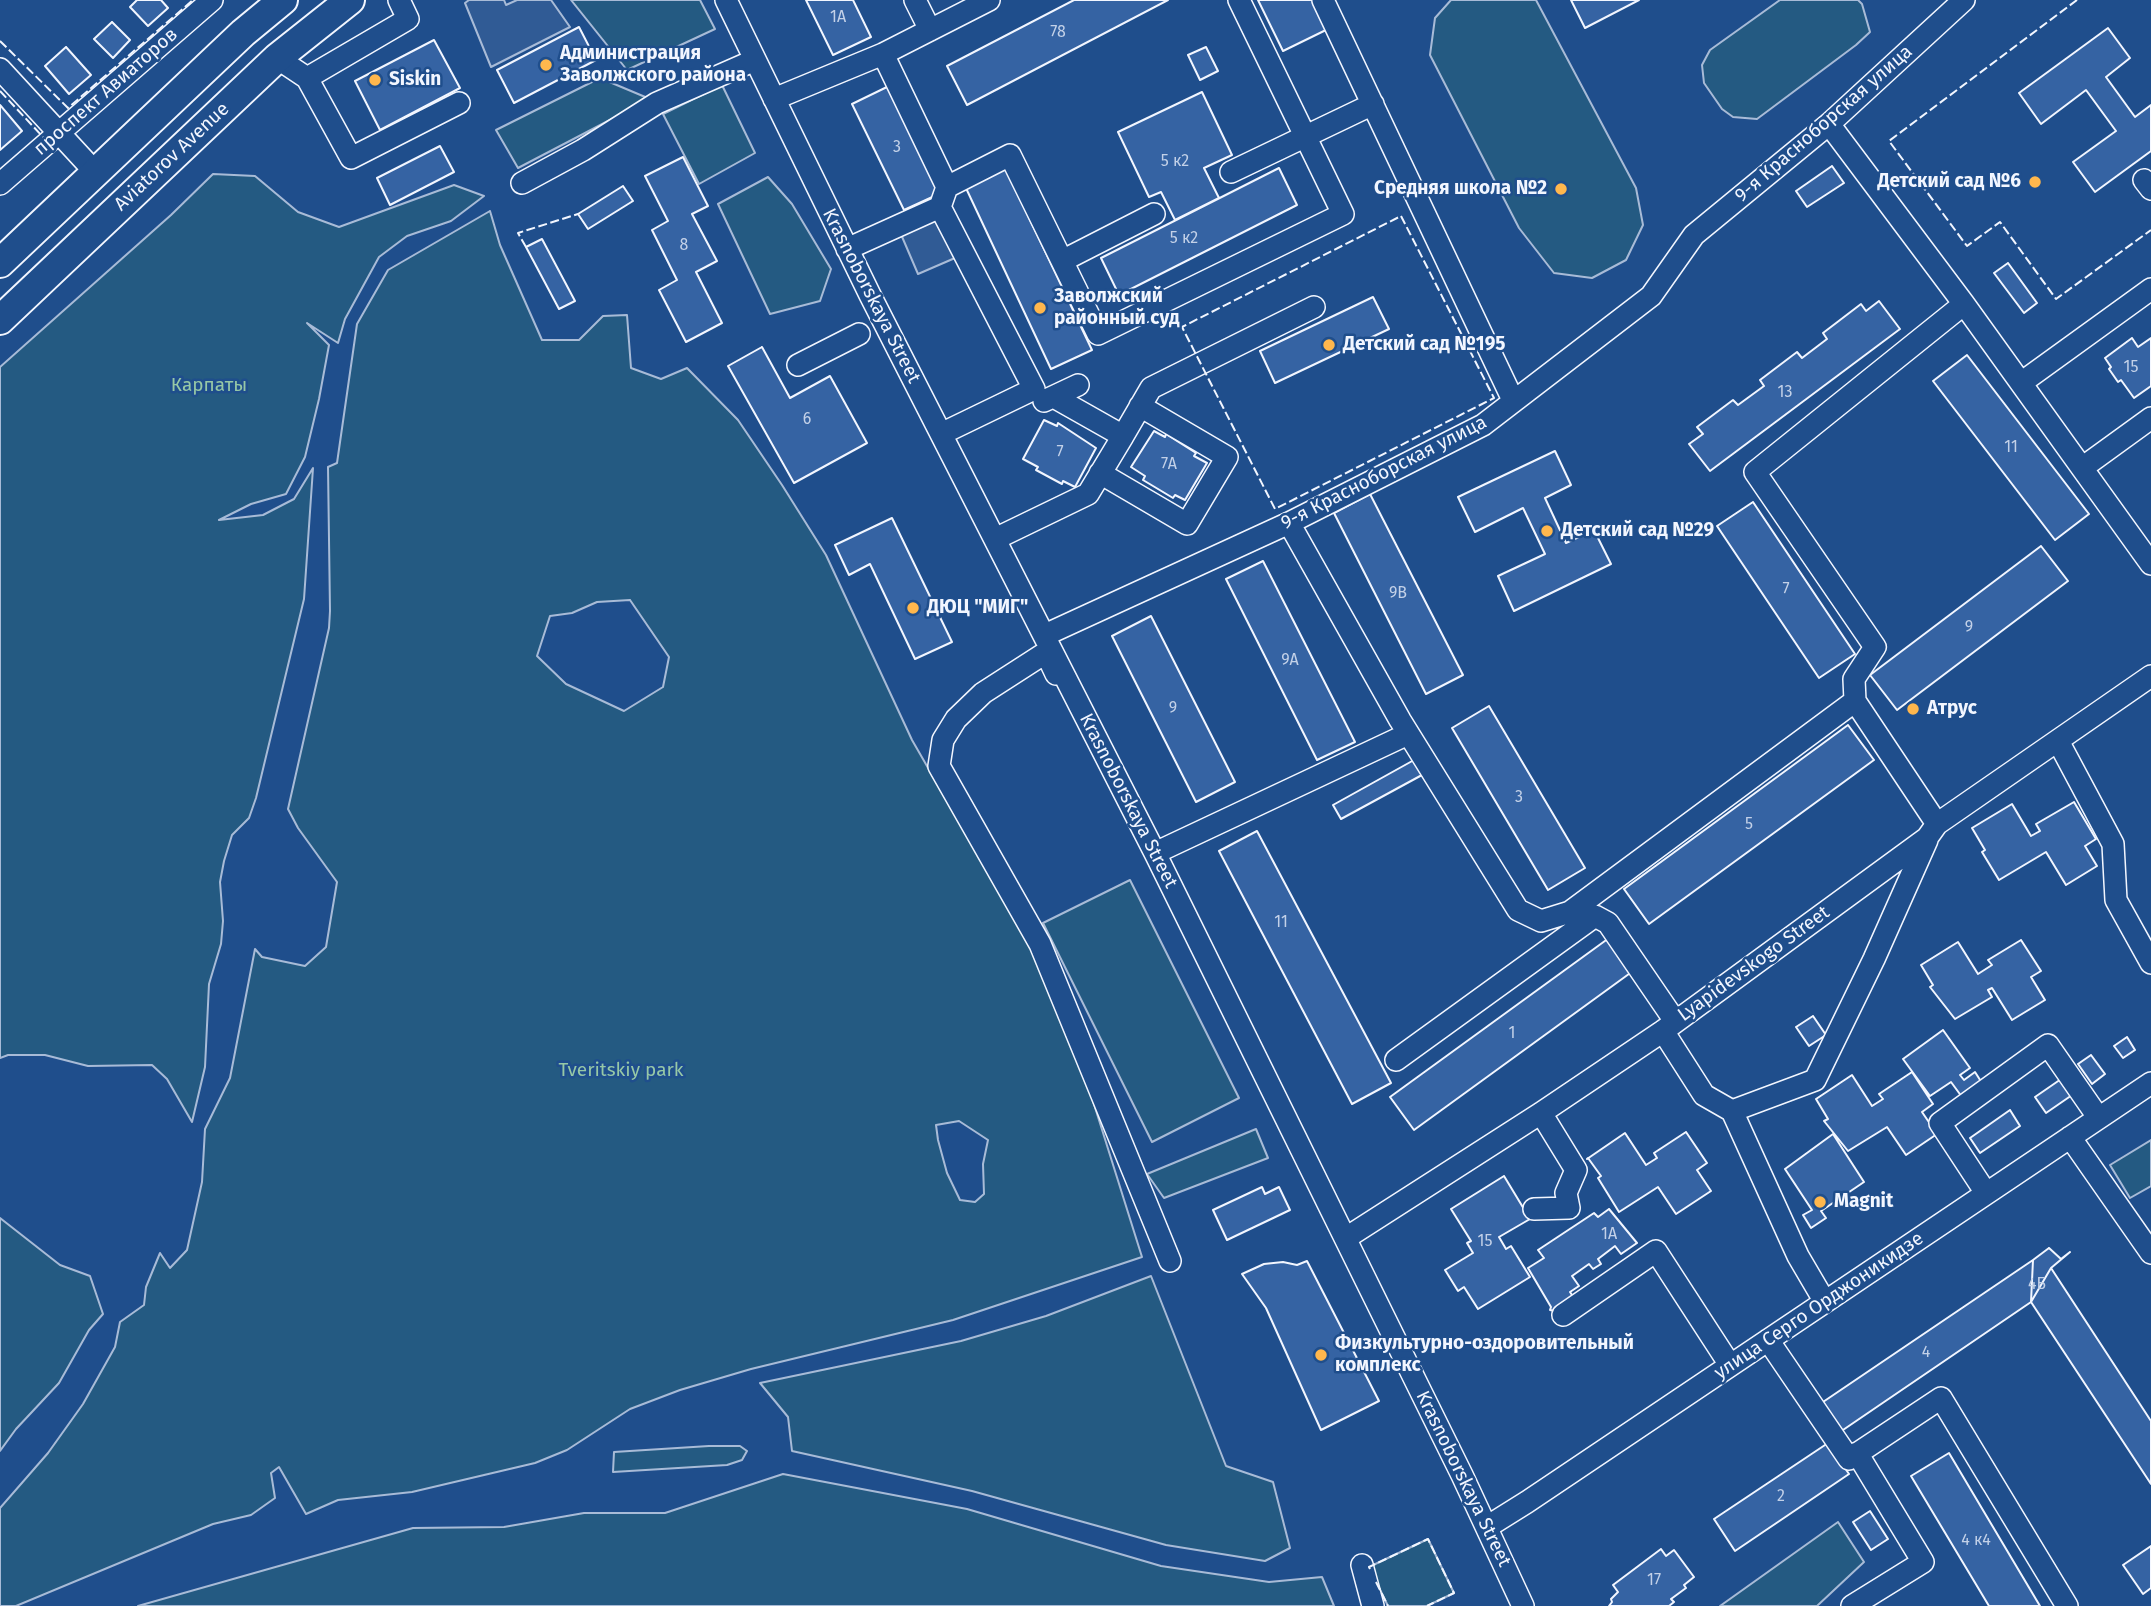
<!DOCTYPE html>
<html>
<head>
<meta charset="utf-8">
<style>
  body { margin:0 }
  canvas { display:block; background:#1f4e8c }
</style>
</head>
<body>
<canvas width="2151" height="1606"></canvas>
<script>
const ctx = document.querySelector('canvas').getContext('2d');
ctx.lineJoin = 'round';
function fill(path, color) { ctx.fillStyle = color; ctx.fill(path, 'evenodd'); }
const toPath = rows => new Path2D(rows.map(r => 'M' + r).join(''));
function stroke(path, color, width, dash) { ctx.strokeStyle = color; ctx.lineWidth = width; ctx.lineCap = dash ? 'butt' : 'round'; ctx.setLineDash(dash || []); ctx.stroke(path); }
function drawText(font, color, halo, rows, align = 'center') {
  ctx.font = font + ' "Fira Sans",sans-serif'; ctx.lineWidth = 5; ctx.setLineDash([]); ctx.textBaseline = 'middle'; ctx.strokeStyle = halo; ctx.fillStyle = color; for (const [text, x, y, turn = 0] of rows) {
    ctx.save(); ctx.translate(x, y); ctx.rotate((+turn || 0) * Math.PI / 180); ctx.textAlign = isNaN(turn) ? turn : align; if (halo) ctx.strokeText(text, 0, 0); ctx.fillText(text, 0, 0); ctx.restore();
  }
}
const green = toPath([
  [571,0,700,0,715,29,627,70,571,0],
  [1451,0,1536,0,1636,188,1643,225,1626,260,1592,278,1554,273,1519,228,1430,55,1435,18,1451,0],
  [1780,0,1858,0,1862,4,1870,32,1856,45,1757,119,1733,117,1722,109,1704,83,1702,65,1710,50,1780,0],
  [600,78,650,99,518,168,496,130,600,78],
  [722,85,755,153,699,184,663,114,722,85],
  [213,174,255,176,298,212,339,227,454,185,484,196,451,221,407,236,379,257,345,319,338,343,307,323,329,345,319,399,305,457,286,494,251,504,219,520,263,515,294,499,313,468,304,599,256,798,249,818,232,835,224,861,220,882,223,921,221,944,209,984,205,1067,192,1122,167,1079,152,1065,88,1066,45,1055,8,1055,0,1058,0,367,171,215,213,174],
  [768,177,792,204,831,269,820,301,770,314,718,204,768,177],
  [490,211,500,245,542,340,579,340,603,316,627,315,631,368,661,379,687,368,738,420,782,485,826,555,912,740,1061,999,1142,1257,953,1320,751,1369,680,1390,630,1409,567,1450,535,1463,412,1492,338,1500,306,1514,279,1467,271,1473,275,1498,251,1515,213,1524,16,1606,0,1606,0,1508,48,1453,83,1404,115,1347,120,1322,144,1305,146,1287,160,1253,170,1268,187,1250,202,1182,205,1129,230,1078,255,949,262,957,305,966,326,947,337,882,298,828,288,809,329,628,330,611,328,467,337,463,357,324,388,270,490,211],
  [630,600,669,657,663,687,624,711,566,684,537,656,550,616,572,613,597,602,630,600],
  [959,1121,988,1140,983,1164,984,1194,975,1202,960,1200,947,1173,938,1140,936,1125,959,1121],
  [1130,880,1239,1098,1152,1142,1043,923,1130,880],
  [1256,1129,1268,1158,1164,1198,1147,1174,1256,1129],
  [2151,1140,2151,1186,2130,1198,2110,1165,2151,1140],
  [0,1218,60,1265,90,1276,103,1314,89,1330,59,1383,16,1429,0,1451,0,1218],
  [1151,1276,1226,1466,1273,1482,1290,1548,1265,1561,1166,1545,972,1491,792,1451,788,1417,760,1383,961,1341,1046,1316,1151,1276],
  [709,1446,740,1446,747,1451,742,1460,727,1465,613,1472,614,1452,709,1446],
  [783,1474,967,1509,1161,1566,1269,1582,1322,1577,1334,1606,138,1606,413,1528,504,1527,584,1513,665,1513,783,1474],
  [1838,1522,1864,1562,1817,1606,1720,1606,1838,1522],
  [1428,1539,1454,1593,1427,1606,1388,1606,1369,1567,1428,1539]
]);
fill(green, '#245a82');
stroke(green, '#a8bbd7', 2);
const parking = toPath([
  [469,0,504,0,506,5,517,0,551,0,570,27,491,67,465,3,469,0],
  [937,217,955,258,918,274,900,232,937,217]
]);
fill(parking, '#305b95');
stroke(parking, '#a8bbd7', 2);
const building = toPath([
  [137,0,161,0,168,8,148,26,130,7,137,0],
  [806,0,853,0,871,37,833,55,806,0],
  [1074,0,1168,0,967,105,947,66,1074,0],
  [1258,0,1314,0,1328,29,1283,51,1258,0],
  [1571,0,1639,0,1585,28,1571,0],
  [112,22,130,40,113,58,94,39,112,22],
  [579,27,596,60,514,103,497,70,579,27],
  [2108,28,2130,58,2106,77,2135,117,2151,105,2151,151,2095,192,2073,162,2116,131,2086,90,2041,124,2019,93,2108,28],
  [434,40,460,88,380,130,355,81,434,40],
  [66,47,91,75,69,94,45,66,66,47],
  [1206,47,1218,71,1200,80,1188,55,1206,47],
  [889,86,941,193,904,210,852,104,889,86],
  [1202,92,1232,155,1204,168,1219,198,1175,220,1161,192,1149,197,1118,132,1202,92],
  [0,105,22,131,0,150,0,105],
  [440,146,454,172,390,205,377,178,440,146],
  [683,157,708,206,692,214,717,261,696,272,722,323,686,342,659,290,677,280,652,230,668,221,645,176,683,157],
  [1832,166,1844,183,1807,207,1796,191,1832,166],
  [1005,167,1092,350,1051,369,965,186,1005,167],
  [1279,168,1297,205,1119,295,1101,258,1279,168],
  [623,186,633,201,588,229,578,214,623,186],
  [542,239,575,301,559,309,526,247,542,239],
  [2008,263,2037,303,2024,313,1994,273,2008,263],
  [1373,297,1389,329,1275,383,1260,351,1373,297],
  [1879,301,1900,329,1710,471,1689,444,1703,434,1697,427,1733,400,1738,405,1764,386,1760,380,1797,352,1802,358,1827,339,1823,333,1861,304,1866,311,1879,301],
  [2132,338,2138,347,2151,338,2151,386,2134,398,2121,380,2118,382,2109,369,2111,367,2105,358,2132,338],
  [762,347,790,398,830,376,867,443,794,483,728,366,762,347],
  [1967,355,2089,514,2055,540,1933,381,1967,355],
  [1044,420,1057,426,1058,423,1096,448,1075,487,1063,481,1062,484,1036,470,1038,467,1023,459,1044,420],
  [1154,431,1165,437,1166,434,1196,453,1194,456,1207,463,1185,500,1175,495,1173,498,1143,480,1145,476,1131,467,1154,431],
  [1555,451,1571,485,1545,498,1566,543,1594,530,1611,564,1514,611,1498,576,1545,554,1523,508,1475,532,1458,497,1555,451],
  [1370,494,1463,675,1426,694,1334,513,1370,494],
  [1753,502,1855,654,1819,678,1717,526,1753,502],
  [892,518,952,642,915,659,870,564,849,575,835,545,892,518],
  [2041,546,2068,581,1897,710,1870,675,2041,546],
  [1263,561,1355,742,1317,760,1226,579,1263,561],
  [1151,616,1235,782,1196,802,1112,636,1151,616],
  [1489,706,1585,868,1548,890,1452,728,1489,706],
  [1848,725,1874,760,1649,924,1624,889,1848,725],
  [1414,760,1422,775,1341,819,1333,805,1414,760],
  [2074,802,2096,839,2085,846,2097,866,2066,885,2046,852,1999,880,1982,852,1985,850,1972,828,2012,804,2031,836,2040,831,2036,824,2074,802],
  [1257,831,1391,1083,1352,1104,1219,851,1257,831],
  [1609,938,1633,971,1414,1130,1390,1097,1609,938],
  [2021,940,2041,971,2031,977,2045,1000,2012,1020,1992,988,1988,990,1992,997,1955,1019,1930,987,1933,985,1921,965,1958,942,1978,974,1992,965,1988,960,2021,940],
  [1813,1016,1826,1035,1809,1046,1796,1027,1813,1016],
  [1943,1030,1970,1068,1960,1075,1964,1080,1975,1072,1982,1083,1962,1097,1951,1082,1930,1096,1903,1059,1943,1030],
  [2127,1037,2135,1050,2123,1058,2114,1046,2127,1037],
  [2091,1055,2105,1074,2092,1084,2078,1064,2091,1055],
  [1912,1072,1933,1104,1922,1112,1937,1134,1906,1155,1887,1127,1848,1151,1824,1121,1828,1119,1816,1099,1852,1075,1872,1106,1883,1099,1879,1094,1912,1072],
  [2064,1077,2075,1093,2046,1113,2035,1097,2064,1077],
  [2010,1110,2020,1126,1980,1153,1970,1138,2010,1110],
  [1686,1132,1707,1163,1697,1170,1711,1191,1676,1214,1658,1187,1619,1212,1598,1178,1601,1176,1588,1158,1587,1159,1625,1133,1646,1165,1657,1158,1654,1153,1686,1132],
  [1833,1134,1864,1182,1821,1211,1826,1218,1811,1228,1803,1215,1812,1210,1785,1169,1833,1134],
  [1504,1176,1530,1219,1499,1237,1506,1249,1511,1246,1530,1277,1478,1309,1464,1287,1458,1291,1445,1270,1473,1253,1467,1243,1471,1241,1451,1209,1504,1176],
  [1262,1187,1265,1194,1279,1187,1290,1210,1227,1240,1213,1210,1262,1187],
  [1609,1209,1637,1243,1621,1254,1615,1246,1598,1259,1601,1264,1593,1269,1589,1264,1572,1276,1579,1286,1570,1292,1574,1298,1559,1312,1550,1310,1551,1307,1528,1268,1544,1258,1538,1250,1594,1213,1598,1217,1609,1209],
  [2049,1248,2061,1259,2070,1252,2051,1268,2031,1302,2033,1260,2049,1248],
  [2033,1260,2031,1302,1840,1432,1820,1404,2033,1260],
  [1307,1261,1379,1401,1321,1430,1266,1308,1242,1274,1264,1264,1283,1262,1297,1265,1307,1261],
  [2051,1268,2151,1421,2151,1484,2031,1302,2051,1268],
  [1828,1443,1849,1474,1735,1551,1714,1519,1828,1443],
  [1949,1453,2040,1606,1989,1606,1911,1476,1949,1453],
  [1870,1511,1888,1539,1871,1550,1853,1522,1870,1511],
  [2151,1546,2151,1588,2143,1594,2123,1565,2151,1546],
  [1661,1549,1666,1556,1674,1550,1694,1577,1684,1585,1686,1588,1671,1599,1674,1602,1669,1606,1609,1606,1612,1602,1611,1599,1618,1592,1613,1585,1661,1549]
]);
fill(building, '#3563a3');
stroke(building, '#f2f6ff', 2);
const minor = toPath([
  [726,0,870,295,1155,853,1462,1475,1523,1606],
  [915,0,930,30],
  [1323,0,1513,400],
  [883,54,947,187],
  [277,58,307,78,351,158,459,103],
  [0,69,96,173],
  [307,78,408,19,399,0],
  [774,99,883,54,989,0],
  [1829,124,1964,304,2151,564],
  [1231,172,1373,104],
  [2144,180,2151,189],
  [522,183,583,150,657,103,755,60],
  [0,184,212,0],
  [940,207,1034,389,941,434],
  [847,249,940,207,947,187,1010,155,1098,334,1343,214,1239,0],
  [1062,261,1154,214],
  [798,365,859,334],
  [2021,383,2151,289],
  [1054,397,1123,436,1151,388,1314,307],
  [1044,401,1078,385],
  [2082,468,2151,418],
  [1100,473,1187,524,1227,457,1140,406],
  [1289,523,1400,720,1518,910,1541,921,1570,912,1595,916,1608,923,1675,1021],
  [995,539,1088,494,1123,436],
  [1045,635,1289,523,1483,425,1651,296,1694,235,1829,124,1964,0],
  [1056,674,1048,657,1042,655,983,693,956,719,943,740,939,766,1040,944,1170,1261],
  [2058,741,2113,844,2116,900,2151,963],
  [1937,824,1855,701,1854,679,1875,647,1755,472,1964,304],
  [1155,853,1408,734],
  [1570,912,1855,701],
  [1663,1031,1704,1095,1732,1111,1798,1256,1825,1302],
  [1396,1060,1595,916],
  [1732,1111,1815,1080,1874,959,1927,840],
  [2070,1137,2151,1253],
  [1986,1193,1940,1123,2048,1045,2098,1117],
  [1534,1209,1569,1208,1566,1193,1576,1170,1541,1113],
  [1346,1238,1541,1113,1663,1031,1927,838,1937,824,2151,676],
  [1563,1315,1656,1251,1730,1365],
  [1768,1340,1849,1459,1941,1398,2067,1606],
  [1487,1527,1527,1502,2151,1083],
  [1362,1565,1373,1606],
  [1852,1606,1923,1562,1857,1453]
]);
const major = toPath([
  [0,263,243,33,283,0],
  [0,320,277,58,350,0]
]);
stroke(minor, '#f2f6ff', 24);
stroke(major, '#f2f6ff', 32);
stroke(minor, '#1f4e8c', 21);
stroke(major, '#1f4e8c', 28);
stroke(toPath([
  [2077,0,1889,141,1967,246,2000,222,2056,299,2151,230],
  [0,41,68,108,193,0],
  [0,91,43,137],
  [1401,216,1494,398,1275,509,1182,327,1401,216],
  [526,247,518,233,578,214],
  [1370,1569,1369,1567,1428,1539,1454,1593,1427,1606],
  [1376,1582,1388,1606]
]), '#f2f6ff', 2, [9, 3.5]);
for (const [x, y, r, color] of [
  [546,65,7,"#ffb74d"],
  [375,80,7,"#ffb74d"],
  [2035,182,7,"#ffb74d"],
  [1561,189,7,"#ffb74d"],
  [1040,308,7,"#ffb74d"],
  [1329,345,7,"#ffb74d"],
  [1547,531,7,"#ffb74d"],
  [913,608,7,"#ffb74d"],
  [1913,709,7,"#ffb74d"],
  [1820,1202,7,"#ffb74d"],
  [1321,1355,7,"#ffb74d"]
]) { const dot = new Path2D(); dot.arc(x, y, r, 0, 2 * Math.PI); ctx.fillStyle = color; ctx.fill(dot); stroke(dot, '#1f4e8c', 2.5); }
drawText('16px', '#c3d1e8', null, [
  ["1А",838,18],
  ["78",1058,33],
  ["3",897,148],
  ["5 к2",1175,162],
  ["5 к2",1184,239],
  ["8",684,246],
  ["15",2131,368],
  ["13",1785,393],
  ["6",807,420],
  ["11",2011,448],
  ["7",1060,453],
  ["7А",1169,465],
  ["7",1786,590],
  ["9В",1398,594],
  ["9",1969,628],
  ["9А",1290,661],
  ["9",1173,709],
  ["3",1519,798],
  ["5",1749,825],
  ["11",1281,923],
  ["1",1512,1034],
  ["1А",1609,1235],
  ["15",1485,1242],
  ["4Б",2037,1285],
  ["4",1926,1353],
  ["2",1781,1497],
  ["4 к4",1976,1541],
  ["17",1654,1581]
]);
drawText('bold 19px', '#f2f6ff', '#1f4e8c', [
  ["Администрация",560,54],
  ["Заволжского района",560,76],
  ["Siskin",389,80],
  ["Детский сад №6",2021,182,"right"],
  ["Средняя школа №2",1547,189,"right"],
  ["Заволжский",1054,297],
  ["районный суд",1054,319],
  ["Детский сад №195",1343,345],
  ["Детский сад №29",1561,531],
  ["ДЮЦ \"МИГ\"",927,608],
  ["Атрус",1927,709],
  ["Magnit",1834,1202],
  ["Физкультурно-оздоровительный",1335,1344],
  ["комплекс",1335,1366]
], 'left');
drawText('19px', '#f2f6ff', '#1f4e8c', [
  ["проспект Авиаторов",106,92,-41],
  ["9-я Красноборская улица",1824,124,-41],
  ["Aviatorov Avenue",172,157,-43],
  ["Krasnoborskaya Street",871,296,63],
  ["9-я Красноборская улица",1384,473,-27],
  ["Krasnoborskaya Street",1128,801,63],
  ["Lyapidevskogo Street",1754,964,-36],
  ["улица Серго Орджоникидзе",1819,1306,-34],
  ["Krasnoborskaya Street",1463,1479,64]
]);
drawText('19px', '#97c8a6', '#1f4e8c', [
  ["Карпаты",209,386],
  ["Tveritskiy park",621,1071]
]);
</script>
</body>
</html>
